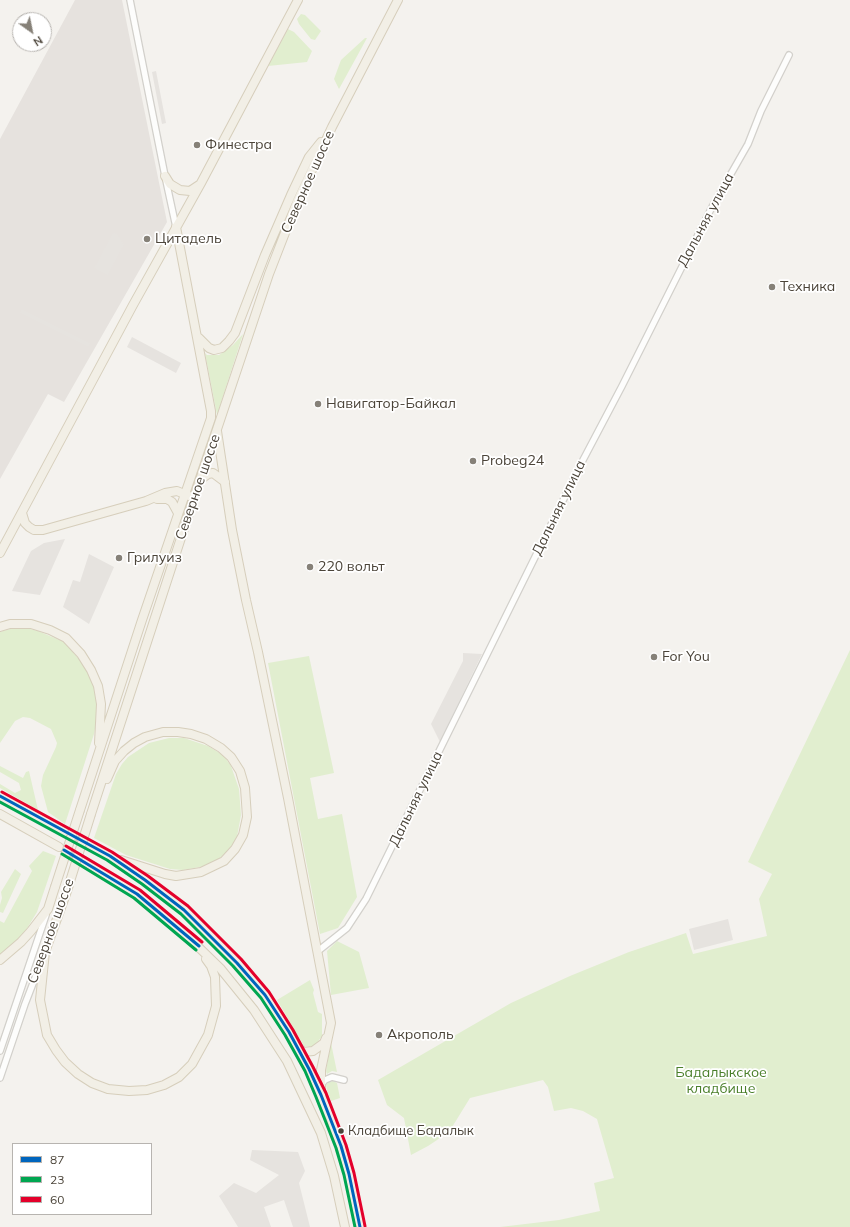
<!DOCTYPE html>
<html>
<head>
<meta charset="utf-8">
<style>
  body { margin:0 }
  #map { position:relative; width:850px; height:1227px; overflow:hidden; background:#f4f2ee; font-family:Mulish,sans-serif }
  canvas { display:block }
  .legend { position:absolute; left:12px; top:1143px; width:140px; height:72px; box-sizing:border-box; background:#fff; border:1px solid #b7b4b0; margin:0; padding:5px 7px; list-style:none; font-size:12px; color:#4b4439 }
  .legend li { display:flex; align-items:center; gap:8px; height:20px }
  .legend b { width:20px; border:1px solid #b7b4b0 }
  .north { position:absolute; left:12px; top:12px; width:40px; height:40px; box-sizing:border-box; background:#fff; border:1px solid #b7b4b0; border-radius:50%; rotate:147deg; font-size:11px; font-weight:700; line-height:16px; text-align:center; color:#4b4439 }
  .north::after { content:''; display:block; margin:auto; width:14px; height:18px; background:#868178; clip-path:polygon(50% 0,100% 100%,50% 72%,0 100%) }
</style>
</head>
<body>
<div id="map">
<canvas width="850" height="1227"></canvas>
<ul class="legend">
<li><b style="height:5px;background:#0065bd"></b>87</li>
<li><b style="height:5px;background:#00a651"></b>23</li>
<li><b style="height:5px;background:#e4002b"></b>60</li>
</ul>
<div class="north">N</div>
</div>
<script>
const ctx = document.querySelector('canvas').getContext('2d');
ctx.lineJoin = 'round';
function fill(path, color) { ctx.fillStyle = color; ctx.fill(path, 'evenodd'); }
const toPath = rows => new Path2D(rows.map(r => 'M' + r).join(''));
function stroke(path, color, width, dash) { ctx.strokeStyle = color; ctx.lineWidth = width; ctx.lineCap = dash ? 'butt' : 'round'; ctx.setLineDash(dash || []); ctx.stroke(path); }
function drawText(font, color, halo, rows, align = 'center') {
  ctx.font = font + ' Mulish,sans-serif'; ctx.lineWidth = 3.5; ctx.setLineDash([]); ctx.textBaseline = 'middle'; ctx.strokeStyle = halo; ctx.fillStyle = color; for (const [text, x, y, turn = 0] of rows) {
    ctx.save(); ctx.translate(x, y); ctx.rotate((+turn || 0) * Math.PI / 180); ctx.textAlign = isNaN(turn) ? turn : align; if (halo) ctx.strokeText(text, 0, 0); ctx.fillText(text, 0, 0); ctx.restore();
  }
}
fill(toPath([
  [75,0,122,0,167,222,64,402,48,394,0,479,0,139]
]), '#e6e2de');
fill(toPath([
  [301,14,305,15,321,31,315,40,311,39,299,24,297,19],
  [288,29,294,32,312,51,307,62,268,66],
  [365,38,367,38,339,89,334,79,341,60],
  [243,334,217,415,205,353,207,355,219,355,233,345],
  [26,628,38,631,64,642,84,665,92,680,96,695,98,715,94,734,65,824,48,812,41,786,43,775,56,747,57,743,51,729,30,718,23,717,15,721,0,743,0,632,10,629],
  [850,650,850,1227,500,1227,559,1220,600,1211,594,1183,614,1178,597,1119,583,1111,571,1108,554,1111,548,1087,543,1080,470,1098,449,1132,428,1146,411,1155,404,1118,387,1105,378,1080,511,1003,570,976,629,952,686,933,693,954,767,936,759,899,772,874,748,862],
  [309,656,334,773,310,778,318,819,342,814,357,897,338,928,320,934,268,663],
  [169,738,184,738,208,746,218,752,224,756,231,766,239,789,241,815,237,837,229,850,216,861,205,866,183,870,170,869,126,855,94,838,116,774,122,764,128,757,149,743],
  [0,766,23,778,26,772,29,771,38,810,0,788,0,784,15,793,21,790,19,783,0,772],
  [43,851,56,856,37,912,26,930,15,942,0,955,0,921,4,923,32,871,29,866],
  [15,869,21,874,3,913,0,912,0,905,2,898,1,892],
  [337,941,359,952,369,988,331,995,327,951],
  [310,980,314,990,313,993,318,1012,322,1014,322,1036,317,1043,312,1047,304,1046,277,1000],
  [331,1043,337,1072,332,1071,327,1074,326,1071],
  [333,1081,337,1083,340,1098,331,1101,327,1090,326,1085,329,1082]
]), '#e1eecf');
fill(toPath([
  [156,71,166,123,162,124,152,72],
  [117,233,124,245,108,275,94,268,112,234],
  [22,309,90,343,88,347,20,313],
  [132,337,181,363,176,373,127,347],
  [65,539,40,595,12,591,31,551,44,543],
  [89,554,114,567,89,624,63,607,73,580,80,582],
  [463,653,482,654,440,742,431,724,463,661],
  [728,919,733,940,694,950,689,929],
  [252,1150,298,1152,305,1171,299,1183,310,1227,293,1227,284,1200,264,1207,271,1227,238,1227,219,1196,234,1183,256,1193,279,1175,250,1160]
]), '#e6e3df');
stroke(toPath([
  [66,832,90,845],
  [59,847,83,860]
]), '#d2cfca', 8, [8, 4]);
const minor = toPath([
  [130,0,165,176,176,227],
  [318,951,347,928,366,899,583,460,622,386,712,207,748,144,761,111,789,55],
  [0,1051,46,915],
  [0,1078,25,1004,42,960],
  [321,1085,325,1080,332,1077,344,1080]
]);
const primary = toPath([
  [165,176,170,184,180,190,190,191,199,185],
  [199,338,209,348,214,350,222,348,229,341,235,333,265,255,291,195,309,157,321,142],
  [217,431,232,530,246,600,258,652,288,798,331,1023,321,1070,321,1095],
  [200,480,208,474,213,473,225,482],
  [157,499,167,499,172,502,178,513],
  [22,513,25,523,29,527,34,530,43,530,146,501,165,493,177,491,189,496],
  [0,553,133,305,201,183,298,0],
  [0,627,10,624,31,624,50,630,66,638,81,654,91,670,98,686,101,704,99,743],
  [107,779,115,761,124,751,134,743,145,737,163,732,178,732,191,734,206,739,221,748,231,757,240,771,245,788,247,817,243,835,235,849,224,861,201,872,176,876,165,874,121,860],
  [0,796,64,832],
  [80,810,142,620,211,418,211,411,176,227],
  [0,814,59,847],
  [91,814,194,498,269,274,297,202,332,127,398,0],
  [90,845,110,856,145,880,184,910,237,963,265,995,296,1045,309,1069,331,1119,341,1146,349,1174,360,1227],
  [84,861,137,894,186,935,220,968,254,1010,287,1061,321,1133,334,1176,345,1227],
  [67,891,45,952,40,1000,47,1035,56,1050,65,1062,78,1074,92,1083,108,1089,129,1091,147,1090,164,1085,179,1077,192,1064,208,1035,216,1006,215,977,211,966,206,959],
  [0,960,21,942,31,931,48,909,55,887],
  [299,1048,303,1052,313,1051,324,1043,326,1038]
]);
stroke(minor, '#d2d0cb', 8);
stroke(primary, '#d6cebb', 10);
stroke(minor, '#fdfdfc', 5.5);
stroke(primary, '#f2efe6', 8);
const primaryBridge = toPath([
  [55,887,80,810],
  [67,891,91,814]
]);
stroke(primaryBridge, '#d6cebb', 10, []);
stroke(primaryBridge, '#f2efe6', 8);
stroke(toPath([
  [0,796,110,856,145,880,184,910,237,963,265,995,289,1032,309,1069,321,1095,341,1146,349,1174,360,1227],
  [64,850,137,894,199,946]
]), '#0065bd', 3);
stroke(toPath([
  [0,802,107,860,142,884,181,914,233,966,261,998,285,1035,305,1071,316,1097,336,1148,344,1175,355,1227],
  [62,854,134,898,196,950]
]), '#00a651', 3);
stroke(toPath([
  [2,792,112,852,148,876,188,906,241,959,269,992,293,1030,313,1067,326,1093,346,1145,354,1173,365,1226],
  [66,846,140,890,202,942]
]), '#e4002b', 3);
for (const [x, y, r, color] of [
  [197,145,4,"#868178"],
  [147,239,4,"#868178"],
  [772,287,4,"#868178"],
  [318,404,4,"#868178"],
  [473,461,4,"#868178"],
  [119,558,4,"#868178"],
  [310,567,4,"#868178"],
  [654,657,4,"#868178"],
  [379,1035,4,"#868178"],
  [341,1131,3.5,"#4b4439"]
]) { const dot = new Path2D(); dot.arc(x, y, r, 0, 2 * Math.PI); ctx.fillStyle = color; ctx.fill(dot); stroke(dot, '#fff', 1.5); }
drawText('13px', '#4b4439', '#fff', [
  ["Кладбище Бадалык",348,1131]
], 'left');
drawText('14px', '#4b4439', '#fff', [
  ["Финестра",205,145],
  ["Цитадель",155,239],
  ["Техника",780,287],
  ["Навигатор-Байкал",326,404],
  ["Probeg24",481,461],
  ["Грилуиз",127,558],
  ["220 вольт",318,567],
  ["For You",662,657],
  ["Акрополь",387,1035]
], 'left');
drawText('14px', '#4b4439', '#fff', [
  ["Северное шоссе",308,182,-66],
  ["Дальняя улица",706,220,-62],
  ["Северное шоссе",198,487,-71],
  ["Дальняя улица",559,508,-64],
  ["Дальняя улица",416,799,-64],
  ["Северное шоссе",51,931,-70]
]);
drawText('14px', '#4a7f2a', '#fff', [
  ["Бадалыкское",721,1073],
  ["кладбище",721,1089]
]);
</script>
</body>
</html>
